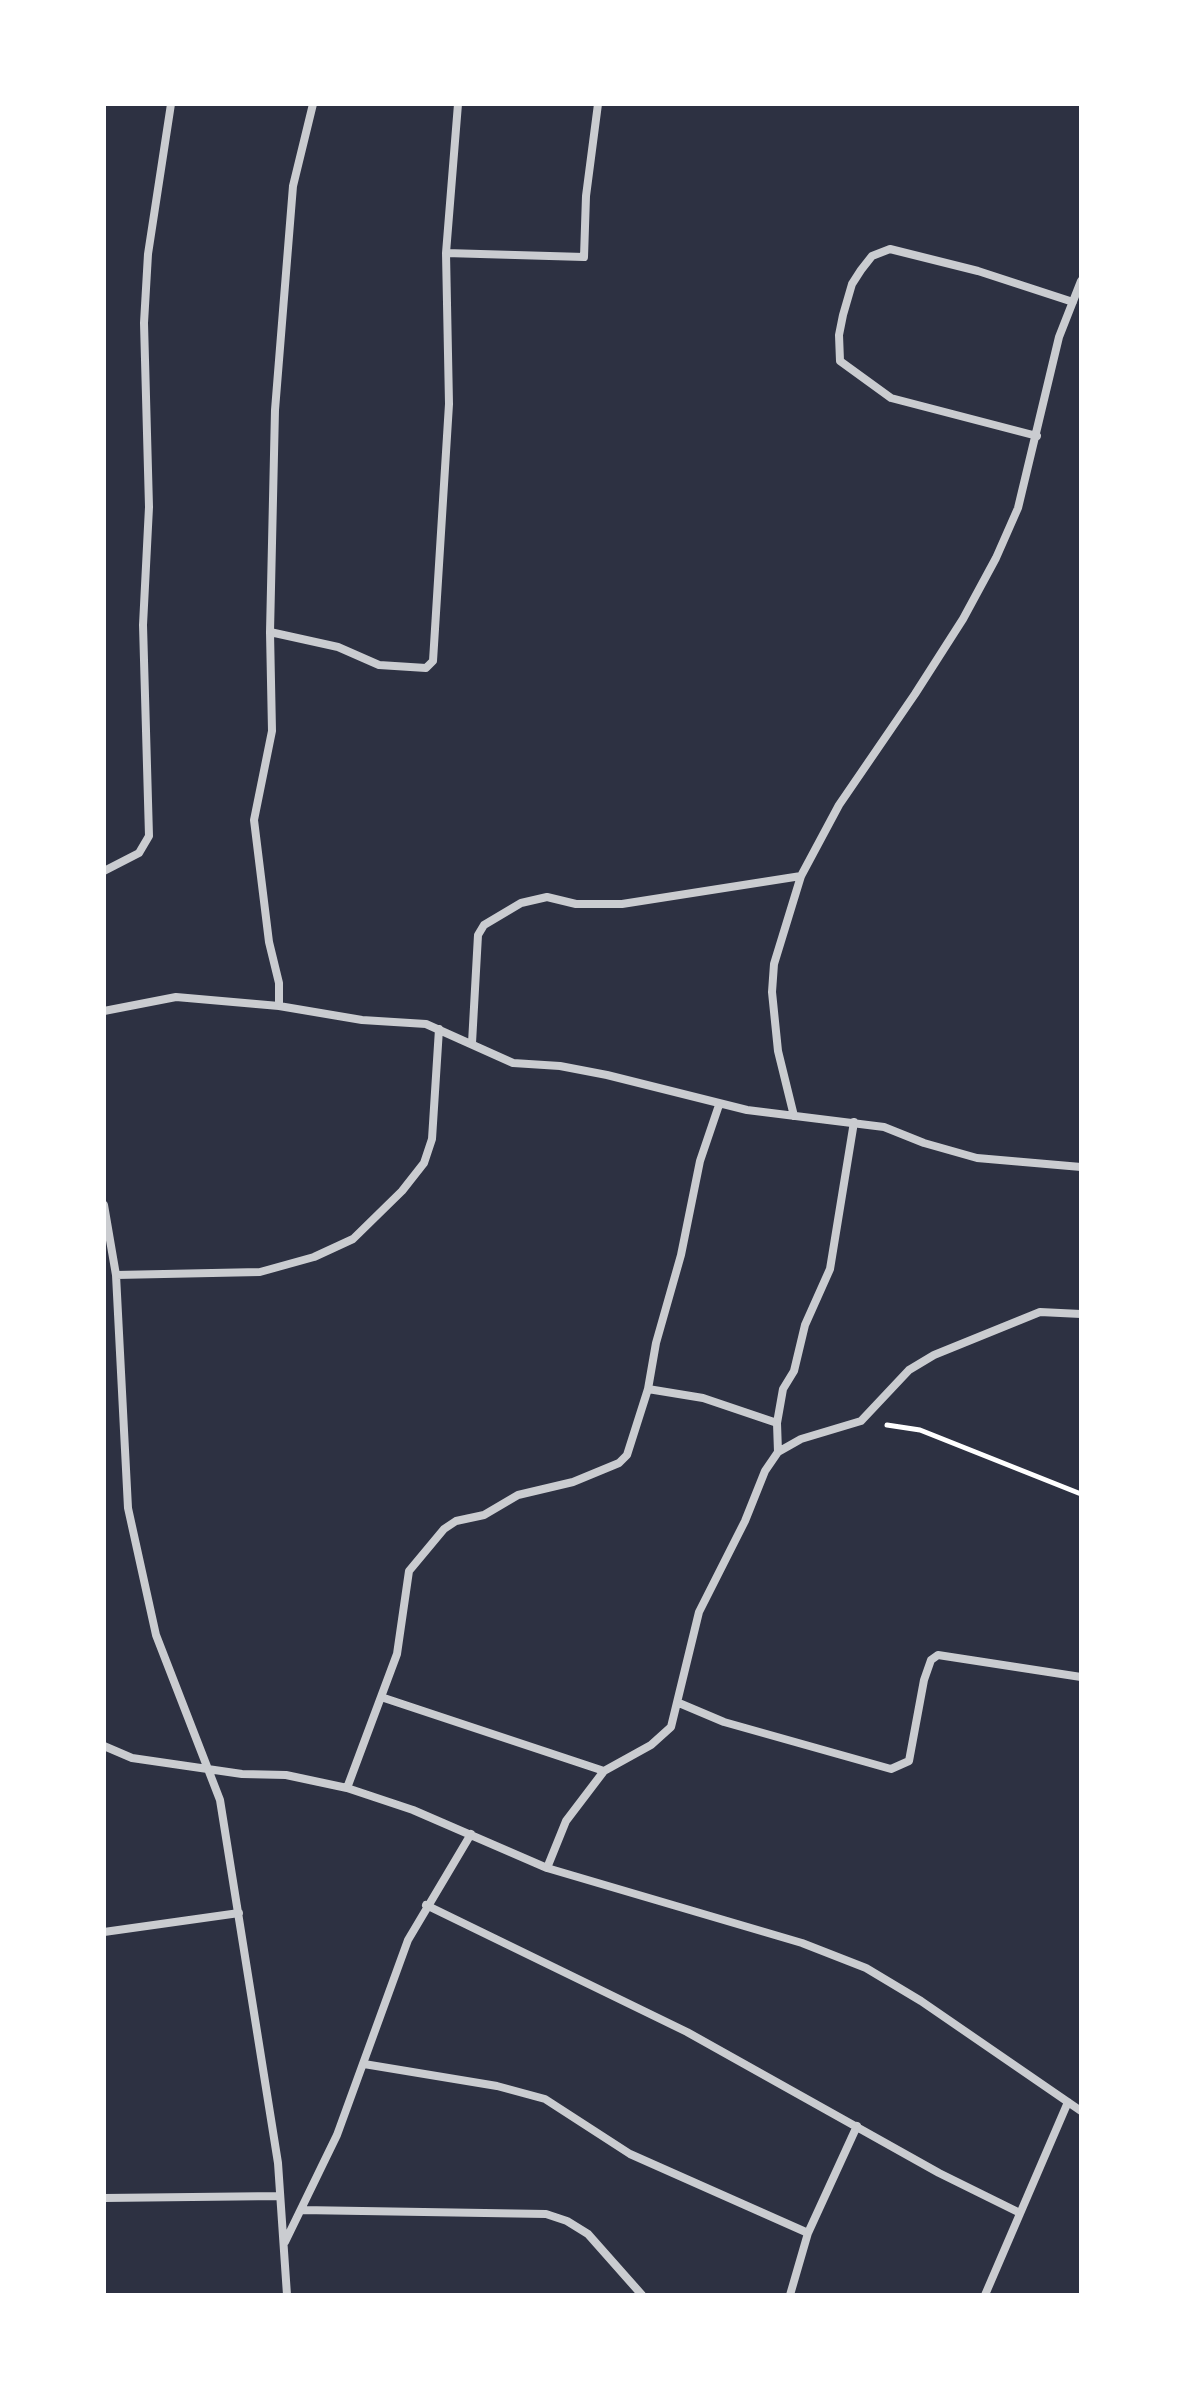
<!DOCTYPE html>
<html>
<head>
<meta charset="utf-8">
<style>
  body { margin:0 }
  #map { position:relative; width:1185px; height:2399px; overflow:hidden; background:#2d3142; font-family:"Source Sans 3",sans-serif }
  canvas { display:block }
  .frame { position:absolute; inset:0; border:106px solid #fff; pointer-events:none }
</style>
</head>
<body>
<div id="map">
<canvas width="1185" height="2399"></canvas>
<div class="frame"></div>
</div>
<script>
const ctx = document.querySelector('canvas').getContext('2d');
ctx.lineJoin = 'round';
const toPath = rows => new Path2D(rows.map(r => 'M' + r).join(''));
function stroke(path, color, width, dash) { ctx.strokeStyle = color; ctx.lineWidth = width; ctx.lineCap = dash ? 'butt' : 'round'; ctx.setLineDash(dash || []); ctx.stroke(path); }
stroke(toPath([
  [887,1425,920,1430,1081,1494]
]), '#fff', 5);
stroke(toPath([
  [446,253,584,257,586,196,598,104],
  [1037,436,891,398,840,361,839,335,843,315,852,284,861,270,872,256,890,249,978,271,1073,302],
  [270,632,338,647,379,665,426,668,433,661,449,404,446,253,458,104],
  [104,871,139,853,149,836,143,625,149,507,144,323,148,254,171,104],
  [279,1006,279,983,269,942,254,820,272,731,270,632,275,410,293,186,313,104],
  [104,1011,176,997,279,1006,362,1020,426,1024,513,1063,560,1066,607,1075,747,1110,884,1127,924,1143,977,1158,1081,1167],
  [472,1043,478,935,484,925,521,903,547,897,576,904,622,904,801,876],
  [794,1116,778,1051,772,992,774,964,801,876,839,805,915,694,963,619,996,558,1018,508,1059,337,1081,281],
  [104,1205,116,1275,128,1508,156,1635,220,1800,278,2163,287,2295],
  [116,1275,260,1272,314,1257,353,1239,402,1191,424,1163,432,1139,439,1029],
  [648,1389,656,1343,681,1255,700,1161,719,1105],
  [777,1423,783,1389,794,1371,805,1325,830,1269,854,1122],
  [381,1697,604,1771],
  [679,1703,724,1722,891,1769,909,1761,924,1680,931,1660,938,1655,1081,1677],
  [104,1746,132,1758,242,1774,286,1775,347,1788,413,1810,547,1868,802,1943,866,1968,921,2001,1081,2111],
  [347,1788,397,1654,409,1571,444,1529,456,1521,484,1515,518,1495,573,1482,619,1463,627,1455,648,1389,703,1398,777,1423,778,1452],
  [547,1868,566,1821,604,1771,651,1745,671,1727,699,1612,745,1521,765,1471,778,1452,801,1439,861,1421,909,1370,934,1355,1040,1312,1081,1314],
  [426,1905,687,2032,939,2173,1020,2213],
  [104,1932,239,1913],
  [364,2064,497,2086,545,2099,630,2154,808,2233],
  [104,2198,280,2196],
  [301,2210,546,2214,567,2221,588,2234,642,2295],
  [285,2242,337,2135,408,1940,471,1834],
  [790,2295,808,2233,857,2126],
  [985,2295,1068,2102]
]), '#caccd0', 8);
</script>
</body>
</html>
